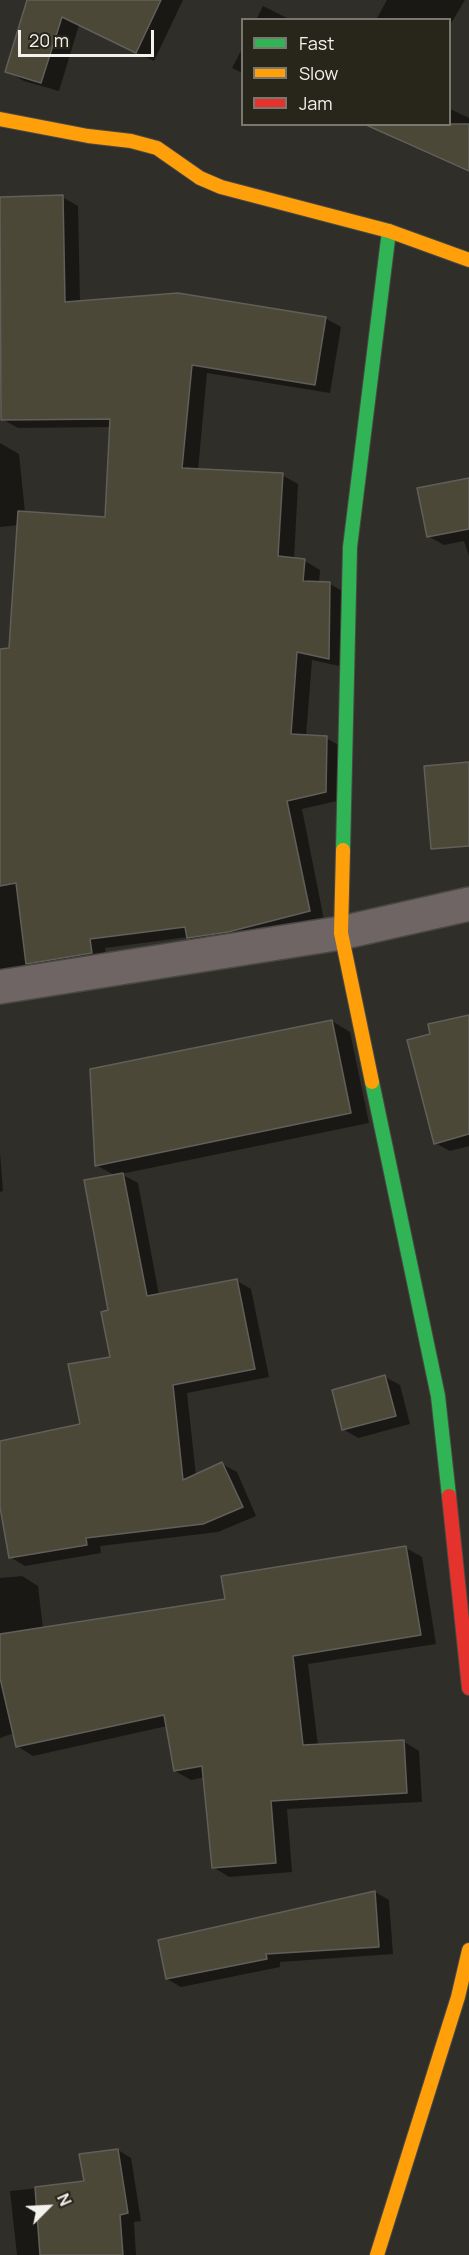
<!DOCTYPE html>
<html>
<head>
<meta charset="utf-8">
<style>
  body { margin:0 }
  #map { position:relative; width:469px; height:2255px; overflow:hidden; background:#2f2e28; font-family:Manrope,sans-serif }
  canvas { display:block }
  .legend { position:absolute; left:241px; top:18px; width:210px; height:108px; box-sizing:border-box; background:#28251b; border:2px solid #7a776f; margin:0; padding:8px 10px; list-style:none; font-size:18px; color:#f4f2ec }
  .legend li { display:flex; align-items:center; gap:12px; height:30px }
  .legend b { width:30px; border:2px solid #7a776f }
  .north { position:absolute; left:18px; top:2177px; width:60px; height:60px; -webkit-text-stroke:4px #28251b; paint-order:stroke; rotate:66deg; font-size:16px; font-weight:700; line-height:24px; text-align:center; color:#f4f2ec }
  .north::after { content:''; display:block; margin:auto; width:21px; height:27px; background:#f4f2ec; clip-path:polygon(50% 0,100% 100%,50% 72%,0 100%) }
  .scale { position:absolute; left:18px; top:30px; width:136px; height:27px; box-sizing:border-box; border:3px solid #f4f2ec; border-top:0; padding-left:8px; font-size:18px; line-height:21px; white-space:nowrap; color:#f4f2ec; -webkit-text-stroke:4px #28251b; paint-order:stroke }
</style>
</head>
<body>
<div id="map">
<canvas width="469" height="2255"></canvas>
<ul class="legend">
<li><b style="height:8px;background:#30b455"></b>Fast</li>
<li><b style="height:8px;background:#ff9f0a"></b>Slow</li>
<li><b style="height:8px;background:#e5322d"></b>Jam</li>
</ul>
<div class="north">N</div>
<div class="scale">20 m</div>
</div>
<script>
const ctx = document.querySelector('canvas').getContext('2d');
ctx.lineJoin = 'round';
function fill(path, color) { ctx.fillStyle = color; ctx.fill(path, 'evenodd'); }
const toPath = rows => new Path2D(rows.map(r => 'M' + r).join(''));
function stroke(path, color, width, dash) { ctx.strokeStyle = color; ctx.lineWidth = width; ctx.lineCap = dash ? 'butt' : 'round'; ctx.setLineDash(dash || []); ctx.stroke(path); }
fill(toPath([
  [29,0,183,0,154,61,79,25,59,91,24,81,7,71],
  [387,0,465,0,450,25,450,20,376,20],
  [263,6,291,20,256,20],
  [243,47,243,73,232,68],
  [450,109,469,118,469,172,395,139,369,124,450,124],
  [62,197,78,206,80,302,325,318,341,327,330,393,207,373,198,470,282,475,298,484,294,559,305,561,320,570,319,583,330,584,346,593,344,667,312,660,306,736,326,738,342,747,341,800,302,809,324,920,204,946,188,937,105,948,107,962,0,981,0,650,11,649,19,525,0,527,0,443,19,454,25,513,107,519,111,427,18,428,2,419,0,198],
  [469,479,469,556,464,541,444,545,428,536],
  [469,1016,469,1146,450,1151,435,1143,432,1035],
  [332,1021,350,1032,369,1123,121,1174,138,1183,159,1295,237,1281,251,1289,269,1377,187,1393,196,1476,222,1464,237,1472,256,1516,218,1532,100,1546,101,1553,25,1566,10,1557,0,1506,0,1442,82,1426,112,1358,110,1311,116,1176,96,1165],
  [0,1152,3,1191,0,1192],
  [385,1377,400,1385,410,1424,358,1438,343,1429],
  [406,1548,422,1557,436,1644,308,1664,318,1746,403,1741,419,1751,422,1802,287,1809,292,1872,229,1877,213,1867,205,1777,191,1780,175,1771,167,1726,33,1756,17,1746,14,1733,0,1738,0,1578,22,1576,38,1586,43,1629,227,1600],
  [375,1892,389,1900,393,1954,280,1962,280,1967,181,1987,167,1979],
  [118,2150,131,2158,141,2221,134,2222,136,2255,17,2255,10,2191,86,2183]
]), '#0007');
const building = toPath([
  [27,0,161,0,136,53,62,17,41,83,5,72,27,0],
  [364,124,469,124,469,171,364,124],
  [63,195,65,302,178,293,326,317,315,385,192,365,182,468,283,473,278,556,305,559,303,581,330,582,329,659,297,652,291,734,327,736,326,792,287,801,310,911,228,932,187,938,185,927,90,939,92,953,26,964,16,883,0,886,0,649,9,648,18,511,105,517,110,419,1,420,0,197,63,195],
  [469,478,469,529,427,537,417,488,469,478],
  [469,762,469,846,431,849,424,766,469,762],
  [469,1015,469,1134,434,1144,407,1040,430,1034,428,1024,469,1015],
  [332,1020,351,1113,95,1166,90,1069,332,1020],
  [123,1173,147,1296,237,1279,255,1369,173,1385,183,1480,222,1462,243,1507,203,1524,86,1538,87,1545,9,1558,0,1507,0,1441,80,1424,68,1364,110,1357,101,1312,108,1310,84,1180,123,1173],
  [385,1375,396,1416,342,1430,332,1390,385,1375],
  [406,1546,421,1635,293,1656,303,1745,404,1740,407,1793,271,1801,276,1863,212,1868,202,1766,174,1771,164,1715,16,1747,0,1678,0,1634,225,1599,221,1576,406,1546],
  [375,1891,379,1947,266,1954,267,1959,166,1979,158,1940,375,1891],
  [118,2149,128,2213,120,2215,123,2255,40,2255,35,2187,84,2181,79,2154,118,2149]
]);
fill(building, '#4c4837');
stroke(building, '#605f5a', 1.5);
const street = toPath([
  [0,987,341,933,469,904]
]);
const fast = toPath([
  [343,850,350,547,389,231],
  [372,1082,438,1396,449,1496]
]);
const slow = toPath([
  [0,119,88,136,131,141,157,148,200,178,221,187,389,231,469,260],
  [343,850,341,933,372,1082],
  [377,2255,458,1997,469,1950]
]);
const jam = toPath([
  [449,1496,469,1688]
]);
stroke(street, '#4a4944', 36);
stroke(fast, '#4a4944', 16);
stroke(slow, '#4a4944', 16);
stroke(jam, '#4a4944', 16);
stroke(street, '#6f6564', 33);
stroke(fast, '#30b455', 14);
stroke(slow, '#ff9f0a', 14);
stroke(jam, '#e5322d', 14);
</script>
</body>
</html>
